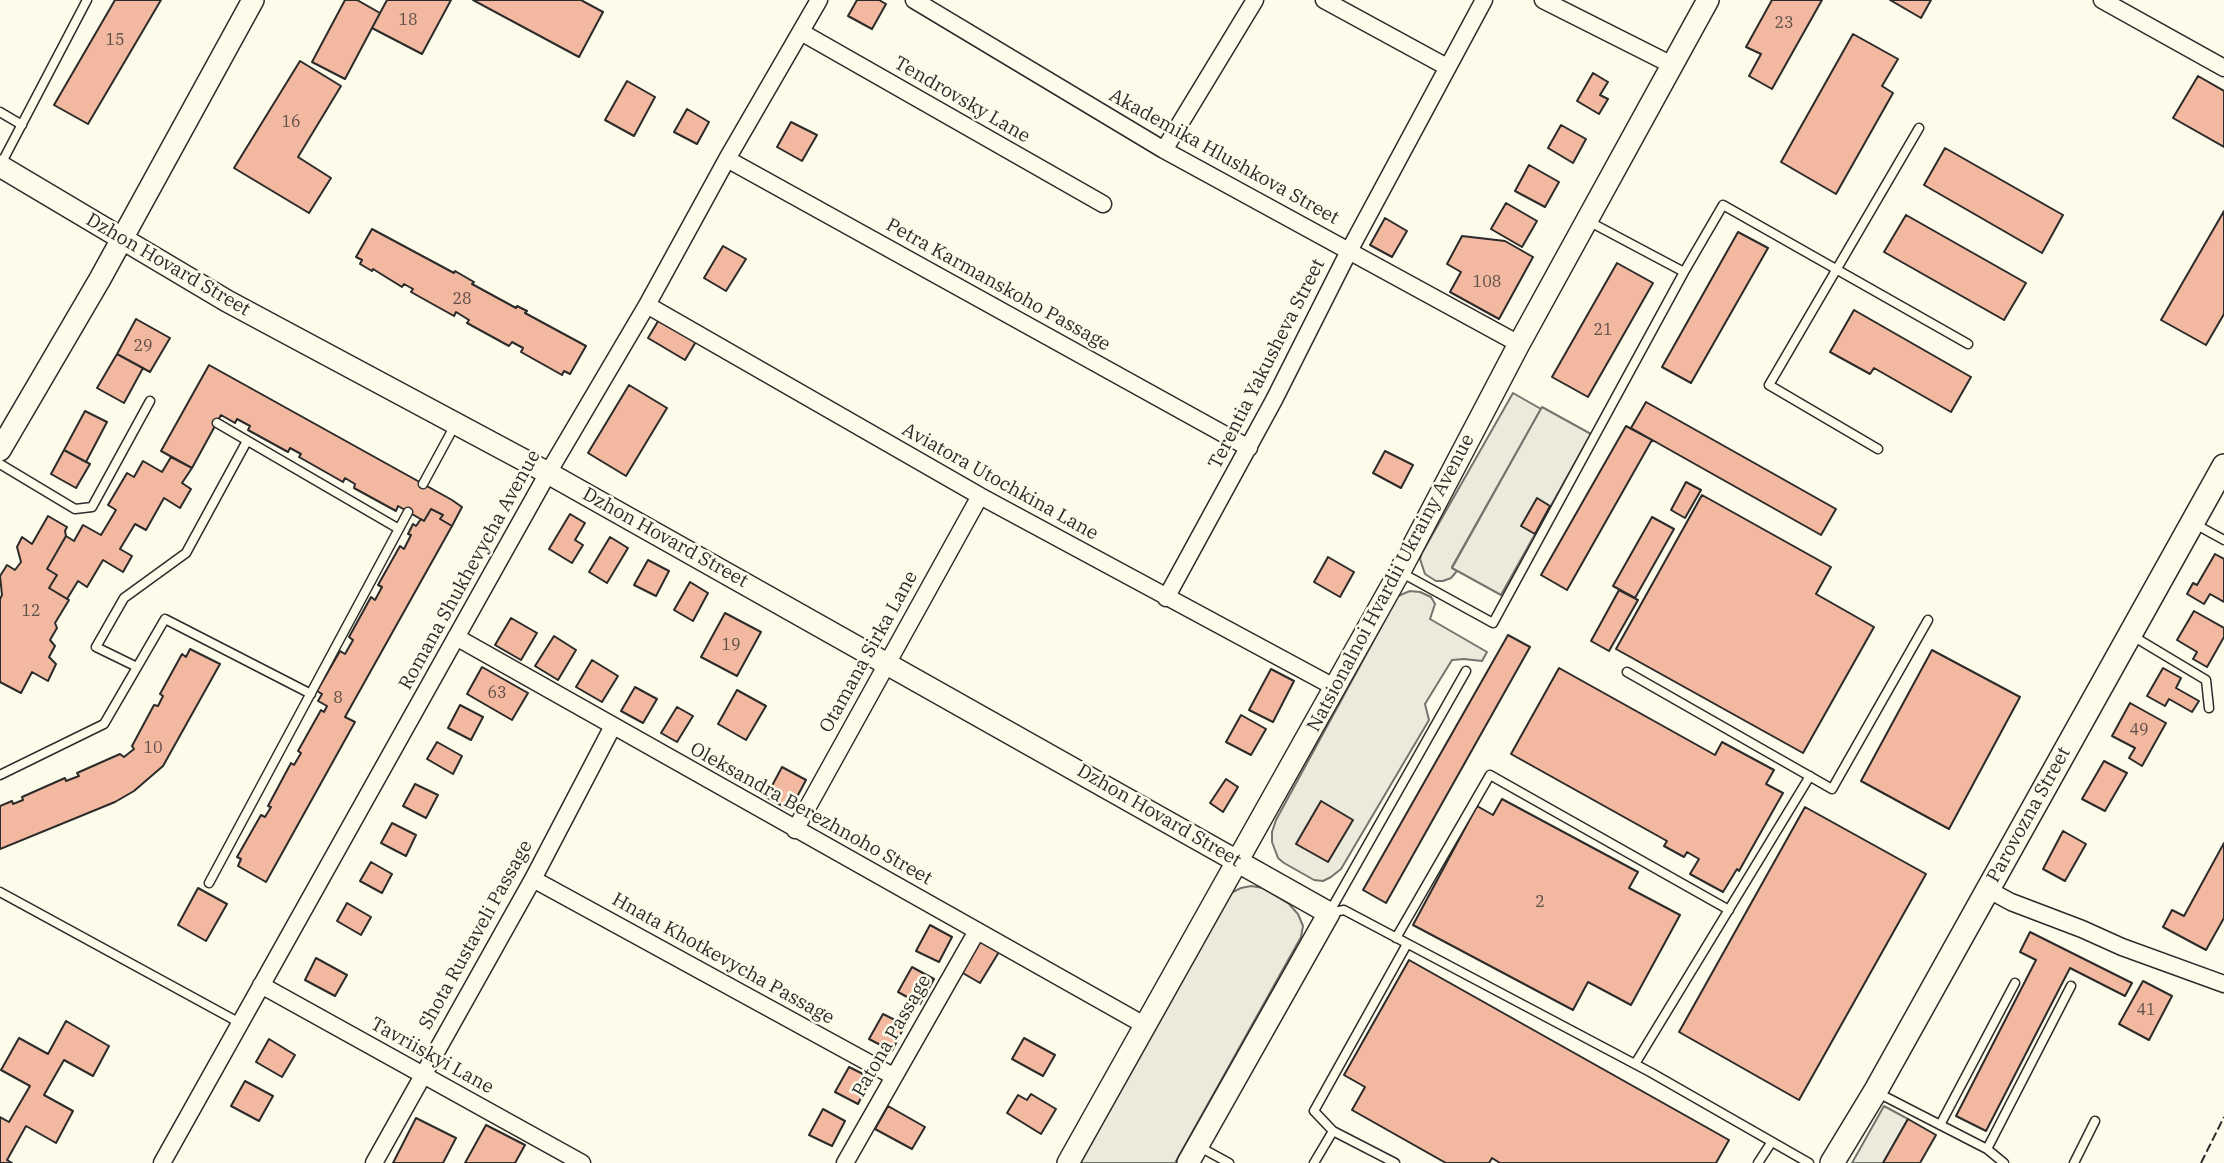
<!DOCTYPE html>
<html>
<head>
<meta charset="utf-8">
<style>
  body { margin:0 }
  canvas { display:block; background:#fdfbea }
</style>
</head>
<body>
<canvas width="2224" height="1163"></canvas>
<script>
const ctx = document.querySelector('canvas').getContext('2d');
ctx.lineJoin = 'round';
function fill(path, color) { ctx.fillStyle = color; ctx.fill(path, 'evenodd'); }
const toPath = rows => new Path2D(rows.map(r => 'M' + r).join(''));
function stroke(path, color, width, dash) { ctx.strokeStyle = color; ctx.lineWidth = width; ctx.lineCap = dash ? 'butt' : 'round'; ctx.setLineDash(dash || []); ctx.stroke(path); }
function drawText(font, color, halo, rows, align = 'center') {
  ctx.font = font + ' "IBM Plex Serif",serif'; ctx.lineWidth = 5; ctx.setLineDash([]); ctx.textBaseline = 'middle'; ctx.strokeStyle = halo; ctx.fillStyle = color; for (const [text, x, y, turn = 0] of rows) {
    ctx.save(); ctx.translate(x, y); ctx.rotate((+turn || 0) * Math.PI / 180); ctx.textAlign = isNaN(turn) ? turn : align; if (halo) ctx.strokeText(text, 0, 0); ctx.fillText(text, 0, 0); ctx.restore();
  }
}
const green = toPath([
  [1513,393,1541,409,1452,567,1457,571,1451,578,1443,581,1436,581,1425,574,1420,559,1422,553,1513,393],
  [1410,591,1420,592,1431,597,1435,604,1430,619,1487,652,1482,661,1464,659,1452,660,1425,704,1429,720,1341,869,1331,877,1323,881,1314,880,1284,863,1278,858,1272,842,1272,832,1276,820,1398,596,1410,591],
  [1251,886,1263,888,1289,904,1298,914,1303,926,1301,937,1175,1163,1079,1163,1231,893,1241,888,1251,886],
  [1884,1106,1908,1119,1883,1163,1852,1163,1884,1106]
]);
fill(green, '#ecebdb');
stroke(green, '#74746e', 2);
const parking = toPath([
  [1542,407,1591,434,1501,595,1452,568,1542,407]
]);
fill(parking, '#eceadb');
stroke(parking, '#74746e', 2);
const building = toPath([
  [115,0,161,0,88,124,54,105,115,0],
  [345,0,357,0,380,13,345,79,312,62,345,0],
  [387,0,451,0,422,54,372,28,387,0],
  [473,0,581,0,603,12,579,57,473,0],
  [857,0,879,0,886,4,872,29,848,16,857,0],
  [1772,0,1822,0,1772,89,1749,76,1761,54,1746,47,1772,0],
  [1890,0,1931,0,1921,18,1890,0],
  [1853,34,1898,59,1882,86,1893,93,1836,194,1781,162,1853,34],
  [300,61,341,86,298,157,331,178,309,213,234,168,300,61],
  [1593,73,1608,82,1600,95,1608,99,1599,114,1577,101,1593,73],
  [2198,76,2224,91,2224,147,2173,118,2198,76],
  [627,81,655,97,634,136,605,120,627,81],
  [687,109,709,122,697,144,674,132,687,109],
  [791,122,817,135,802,161,777,147,791,122],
  [1561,125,1586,139,1573,163,1548,148,1561,125],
  [1945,148,2063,215,2042,253,1924,185,1945,148],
  [1529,165,1559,182,1545,207,1515,191,1529,165],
  [1506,203,1537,221,1522,247,1491,229,1506,203],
  [2224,211,2224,314,2206,345,2161,320,2224,211],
  [1906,215,2026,283,2004,320,1884,252,1906,215],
  [1385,218,1407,231,1392,257,1370,245,1385,218],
  [372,229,454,273,455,271,474,282,472,284,516,308,517,306,527,311,525,313,586,346,570,374,564,371,562,375,521,352,523,348,512,342,509,346,467,323,469,320,456,312,454,316,411,292,413,289,404,284,402,287,373,269,372,271,360,264,362,260,356,257,372,229],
  [1738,232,1768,248,1691,383,1662,367,1738,232],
  [1462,236,1505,241,1533,257,1499,319,1450,292,1461,272,1447,264,1462,236],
  [723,246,746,259,726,291,704,278,723,246],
  [1617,263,1653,283,1588,397,1552,377,1617,263],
  [1854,310,1971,377,1951,412,1874,368,1870,374,1830,352,1854,310],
  [660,318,697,340,685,360,648,338,660,318],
  [136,319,170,338,150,372,117,354,136,319],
  [117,354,143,368,124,403,97,388,117,354],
  [209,365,452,500,462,507,452,526,440,519,443,515,431,509,424,521,398,506,396,511,354,488,355,484,345,478,343,482,299,457,301,454,290,448,288,452,248,430,250,426,237,419,235,423,221,415,192,468,161,451,209,365],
  [629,385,667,408,626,476,588,453,629,385],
  [1646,402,1836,509,1821,535,1631,428,1646,402],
  [85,411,107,422,86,462,64,450,85,411],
  [1626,426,1652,440,1567,590,1541,575,1626,426],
  [64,450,90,464,76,488,51,474,64,450],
  [1385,451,1413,465,1401,488,1373,473,1385,451],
  [171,457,192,468,182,483,191,489,180,508,164,498,146,530,135,524,120,549,132,556,123,572,103,560,87,587,78,581,67,599,49,588,57,575,47,569,66,536,74,541,83,525,101,535,116,510,108,505,127,473,134,477,143,461,162,472,171,457],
  [1686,482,1701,490,1685,518,1671,510,1686,482],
  [1702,495,1831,567,1816,594,1874,627,1803,753,1616,649,1702,495],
  [1537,498,1550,506,1535,534,1521,526,1537,498],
  [431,509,443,515,440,519,452,526,345,717,355,722,266,882,238,866,241,859,237,857,261,815,265,817,271,807,268,806,291,763,294,765,301,753,298,751,321,710,324,712,327,706,318,701,322,694,317,691,340,651,345,654,353,640,349,637,371,597,375,600,382,587,378,585,400,546,404,549,411,535,408,534,413,524,416,526,421,519,424,521,431,509],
  [570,514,585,523,575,540,583,545,572,563,549,549,570,514],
  [48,516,67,527,65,531,66,536,47,569,57,575,49,588,69,600,55,623,57,628,50,640,55,646,49,657,56,664,48,681,32,672,21,693,0,682,0,599,2,595,0,576,7,565,15,570,21,562,17,547,22,537,32,544,48,516],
  [1652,517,1674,529,1635,598,1613,586,1652,517],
  [610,537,628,548,607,583,589,572,610,537],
  [2215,554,2224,559,2224,602,2210,594,2204,604,2187,594,2193,583,2197,585,2215,554],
  [1328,557,1354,572,1340,597,1314,582,1328,557],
  [648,560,669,571,656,596,634,585,648,560],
  [690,582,708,593,693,621,674,610,690,582],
  [1619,590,1638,600,1609,651,1591,641,1619,590],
  [2194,611,2224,628,2224,637,2207,667,2193,659,2197,652,2177,640,2194,611],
  [725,613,761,632,737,676,701,657,725,613],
  [511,618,537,633,521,660,495,645,511,618],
  [1508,635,1530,647,1386,903,1363,890,1508,635],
  [554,636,576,650,558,680,535,666,554,636],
  [190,649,220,664,163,766,134,791,115,802,0,849,0,806,12,801,13,804,23,800,22,797,65,778,66,781,79,776,77,773,120,754,124,757,134,749,132,746,154,705,158,706,163,696,160,694,182,654,186,657,190,649],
  [1932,650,2020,697,1949,829,1861,781,1932,650],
  [592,660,618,676,602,702,576,687,592,660],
  [482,667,528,693,512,720,467,694,482,667],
  [1559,668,1715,755,1722,742,1774,770,1766,784,1783,793,1739,871,1737,869,1723,892,1690,874,1699,859,1687,852,1684,857,1664,846,1667,841,1511,754,1559,668],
  [2163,668,2181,678,2176,688,2199,701,2192,712,2169,699,2165,706,2147,696,2163,668],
  [1271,669,1294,681,1273,722,1249,710,1271,669],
  [635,687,657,699,643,723,621,711,635,687],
  [737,690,766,706,746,740,718,724,737,690],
  [2130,703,2166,723,2142,766,2129,758,2135,748,2112,736,2130,703],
  [460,705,483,717,471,740,448,728,460,705],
  [677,707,693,716,677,742,661,733,677,707],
  [1241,715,1266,729,1251,755,1226,742,1241,715],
  [437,742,462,756,453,774,427,759,437,742],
  [2104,761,2127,773,2105,811,2082,799,2104,761],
  [782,767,806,780,790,810,766,797,782,767],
  [1226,779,1238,787,1223,812,1210,803,1226,779],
  [415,784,438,795,426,818,403,806,415,784],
  [1502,799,1638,872,1629,888,1680,915,1631,1005,1588,982,1573,1010,1413,925,1477,806,1493,815,1502,799],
  [1321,801,1353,820,1328,862,1296,844,1321,801],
  [1805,807,1926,874,1799,1100,1679,1032,1805,807],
  [392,823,416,835,406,856,381,843,392,823],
  [2063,831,2086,844,2065,881,2043,869,2063,831],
  [2224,843,2224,918,2206,950,2163,927,2172,910,2184,916,2224,843],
  [371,862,392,874,382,893,360,881,371,862],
  [198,888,227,904,206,941,178,925,198,888],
  [347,903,371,917,361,935,337,921,347,903],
  [930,925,952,937,939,962,916,951,930,925],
  [2030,932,2132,983,2125,996,2070,968,1986,1131,1956,1116,2036,960,2020,952,2030,932],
  [980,941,999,952,980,983,961,972,980,941],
  [316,958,347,975,335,996,305,980,316,958],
  [1409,960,1729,1140,1716,1163,1500,1163,1492,1158,1489,1163,1446,1163,1352,1110,1365,1087,1344,1075,1409,960],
  [912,967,934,979,920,1004,898,992,912,967],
  [2143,981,2172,996,2149,1040,2119,1024,2143,981],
  [883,1014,905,1025,892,1051,869,1039,883,1014],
  [66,1021,109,1046,93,1076,64,1060,44,1095,73,1111,56,1143,26,1126,7,1160,12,1163,0,1163,0,1117,9,1122,30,1086,1,1070,19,1038,48,1054,66,1021],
  [1024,1038,1055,1055,1043,1076,1012,1059,1024,1038],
  [269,1039,295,1055,282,1077,256,1062,269,1039],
  [849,1067,871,1078,858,1104,835,1092,849,1067],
  [245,1081,273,1096,259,1121,231,1106,245,1081],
  [1031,1094,1056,1109,1041,1134,1007,1113,1018,1095,1027,1100,1031,1094],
  [888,1106,925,1127,912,1149,875,1129,888,1106],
  [823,1109,845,1121,832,1146,809,1135,823,1109],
  [416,1118,456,1138,443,1163,393,1163,416,1118],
  [1908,1119,1936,1135,1920,1163,1883,1163,1908,1119],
  [486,1125,525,1145,515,1163,465,1163,486,1125]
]);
fill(building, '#f2b8a0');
stroke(building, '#2b2b2b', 2);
const service = toPath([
  [0,112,22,125],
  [0,166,87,0],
  [1588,221,1684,272,1723,205,1968,344],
  [217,423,399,529],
  [1878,449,1769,385,1919,128],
  [0,464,75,509,92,507,150,401],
  [423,484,455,425],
  [2195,524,2224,540],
  [1402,573,1493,623,1684,272],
  [2131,635,2206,680,2209,708],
  [137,667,96,647,124,598,186,553,247,441],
  [1627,672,1832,789,1928,620],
  [0,775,104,724,165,619,311,694],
  [209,883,408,512],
  [0,892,240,1023],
  [1329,913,1344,910,1650,1072,1809,1163],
  [1329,913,1466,671],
  [1396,938,1490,775,1729,910],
  [1635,1064,1810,776],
  [1878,1093,1987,1149,2071,986],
  [1940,1125,2015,983],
  [1198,1146,1229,1163],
  [1987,1149,2004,1163],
  [1314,1163,1333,1131],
  [1395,1163,1333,1131,1314,1111,1407,944],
  [1758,1163,1771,1143],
  [2074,1163,2095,1121]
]);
const minor = toPath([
  [914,0,1164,150,1519,344],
  [1324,0,1447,67],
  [1543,0,1672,65],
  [2102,0,2224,68],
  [801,32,1103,204],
  [1164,150,1255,0],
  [727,159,1249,448],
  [647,305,980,496,1336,688],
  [1166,598,1274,400,1349,251,1484,0],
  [456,637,1146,1026],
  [795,830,980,496],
  [533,879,893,1076],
  [1987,889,2011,902,2082,929,2122,947,2224,984],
  [261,985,582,1163],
  [162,1163,548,473,647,305,727,159,819,0],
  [374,1163,533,879,613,726],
  [845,1163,977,931]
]);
const tertiary = toPath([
  [0,166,227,301,548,473,1329,913,1188,1163],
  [0,450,100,279,253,0],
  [1068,1163,1400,571,1519,344,1708,0]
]);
const secondary = toPath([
  [1832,1163,1875,1092,2224,466]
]);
stroke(service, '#2b2b2b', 11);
stroke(minor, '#2b2b2b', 19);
stroke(tertiary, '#2b2b2b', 24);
stroke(secondary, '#2b2b2b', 26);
stroke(service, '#fdfbea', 8);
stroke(minor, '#fdfbea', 16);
stroke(tertiary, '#fdfbea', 21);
stroke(secondary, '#fdfbea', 23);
stroke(toPath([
  [2201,1163,2224,1117]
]), '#2b2b2b', 2, [9, 3.5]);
drawText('16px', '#5d4e48', null, [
  ["18",408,20],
  ["23",1784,23],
  ["15",115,40],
  ["16",291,122],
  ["108",1487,282],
  ["28",462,299],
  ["21",1603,330],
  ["29",143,346],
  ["12",31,611],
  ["19",731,645],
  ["63",497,693],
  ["8",338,698],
  ["49",2139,730],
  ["10",153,748],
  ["2",1540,902],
  ["41",2146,1010]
]);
drawText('19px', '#2b2b2b', '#fdfbea', [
  ["Tendrovsky Lane",962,100,30],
  ["Akademika Hlushkova Street",1224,157,29],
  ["Dzhon Hovard Street",168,265,30],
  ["Petra Karmanskoho Passage",998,285,29],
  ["Terentia Yakusheva Street",1267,364,-63],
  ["Aviatora Utochkina Lane",1000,482,29],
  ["Dzhon Hovard Street",665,538,29],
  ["Romana Shukhevycha Avenue",470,570,-61],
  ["Natsionalnoi Hvardii Ukrainy Avenue",1391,583,-62],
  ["Otamana Sirka Lane",869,652,-61],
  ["Oleksandra Berezhnoho Street",811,814,29],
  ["Parovozna Street",2029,815,-61],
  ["Dzhon Hovard Street",1159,816,30],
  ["Shota Rustaveli Passage",476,935,-61],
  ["Hnata Khotkevycha Passage",723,959,29],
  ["Patona Passage",892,1036,-60],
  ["Tavriiskyi Lane",432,1056,29]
]);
</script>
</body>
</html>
